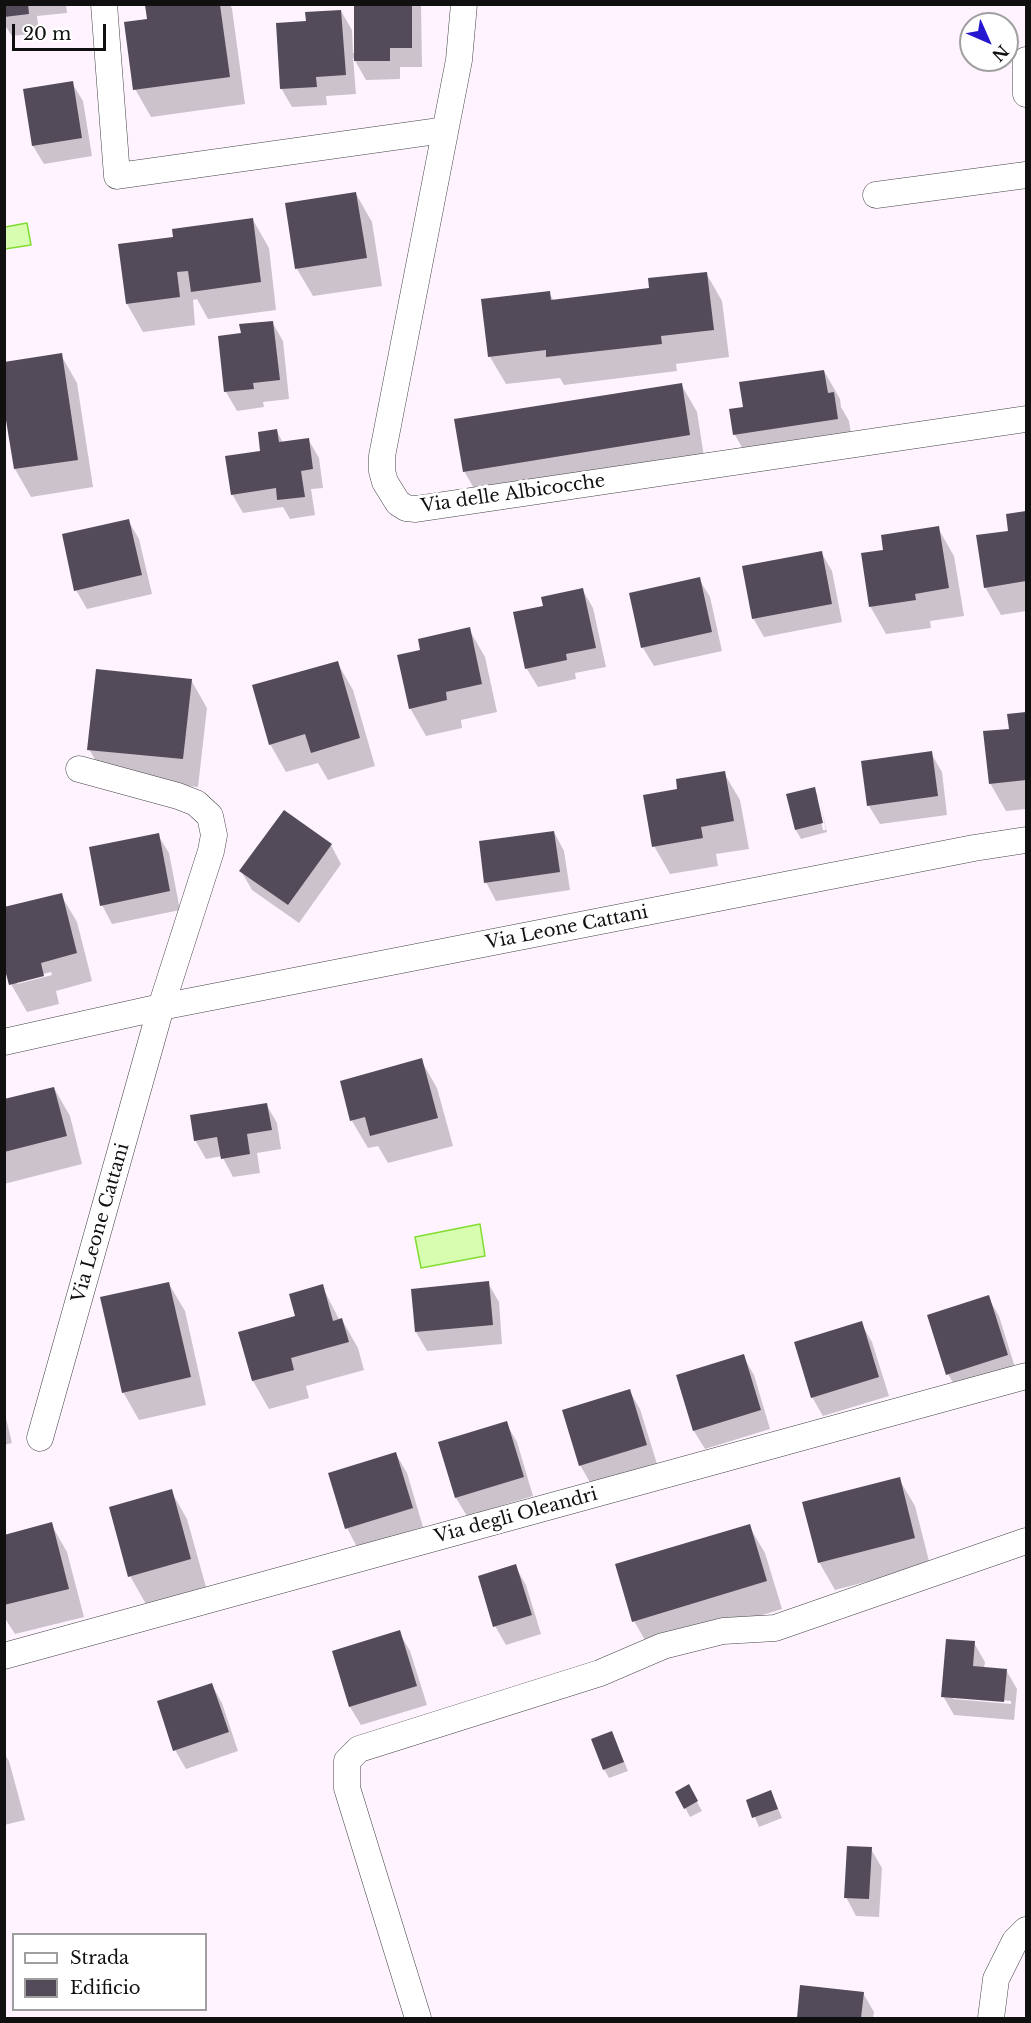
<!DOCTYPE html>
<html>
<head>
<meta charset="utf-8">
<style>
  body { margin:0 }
  #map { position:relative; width:1031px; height:2023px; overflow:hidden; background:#fef3ff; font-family:"Libre Baskerville",serif }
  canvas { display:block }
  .frame { position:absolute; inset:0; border:6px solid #101010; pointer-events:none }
  .legend { position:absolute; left:12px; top:1933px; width:195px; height:78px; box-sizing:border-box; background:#fff; border:2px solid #9f9f9f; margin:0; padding:8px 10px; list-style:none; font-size:18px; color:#101010 }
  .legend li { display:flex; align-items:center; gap:12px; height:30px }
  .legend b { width:30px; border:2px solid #9f9f9f }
  .north { position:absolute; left:959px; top:12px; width:60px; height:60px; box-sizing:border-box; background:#fff; border:2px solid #9f9f9f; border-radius:50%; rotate:135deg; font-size:16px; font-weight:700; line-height:24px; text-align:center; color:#101010 }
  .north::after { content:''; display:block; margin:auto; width:21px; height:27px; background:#2617d0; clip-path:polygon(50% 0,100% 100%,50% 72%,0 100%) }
  .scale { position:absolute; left:12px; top:24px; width:94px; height:27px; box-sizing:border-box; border:3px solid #101010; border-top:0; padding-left:8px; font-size:18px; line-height:21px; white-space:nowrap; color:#101010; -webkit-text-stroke:4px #fff; paint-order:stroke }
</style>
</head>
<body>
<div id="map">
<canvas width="1031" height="2023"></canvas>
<div class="frame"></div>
<ul class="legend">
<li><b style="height:8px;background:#fff"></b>Strada</li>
<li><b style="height:16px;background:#534b5a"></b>Edificio</li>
</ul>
<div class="north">N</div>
<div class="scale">20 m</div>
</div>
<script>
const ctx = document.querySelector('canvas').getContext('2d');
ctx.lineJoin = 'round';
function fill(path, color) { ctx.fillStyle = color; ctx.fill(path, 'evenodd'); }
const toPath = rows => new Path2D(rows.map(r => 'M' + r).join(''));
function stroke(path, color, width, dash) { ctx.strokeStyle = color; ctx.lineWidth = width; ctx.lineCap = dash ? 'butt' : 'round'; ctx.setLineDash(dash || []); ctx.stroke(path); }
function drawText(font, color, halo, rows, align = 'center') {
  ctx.font = font + ' "Libre Baskerville",serif'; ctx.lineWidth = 6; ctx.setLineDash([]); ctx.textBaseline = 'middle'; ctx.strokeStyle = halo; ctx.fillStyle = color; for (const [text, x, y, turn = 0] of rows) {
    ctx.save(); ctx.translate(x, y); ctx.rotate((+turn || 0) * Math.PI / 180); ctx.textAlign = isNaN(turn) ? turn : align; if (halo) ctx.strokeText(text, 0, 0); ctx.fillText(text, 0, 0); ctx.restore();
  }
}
const water = toPath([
  [27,223,31,245,5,249,5,227,27,223],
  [480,1224,485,1256,421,1268,415,1237,480,1224]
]);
fill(water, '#d7fdb1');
stroke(water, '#81dc30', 1.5);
fill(toPath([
  [4,4,66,4,67,13,37,16,39,33,12,36,4,24],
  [147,4,230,4,232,9,245,104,151,117,135,89,149,20],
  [356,4,421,4,422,67,400,67,400,79,366,80,353,57,356,94,326,96,327,105,292,107,281,88,307,23,341,11,352,30,353,53,356,53],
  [72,83,83,101,92,156,44,164,33,146],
  [356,194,372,222,382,286,313,296,297,269],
  [253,220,269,248,276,310,208,319,197,299,193,300,195,325,143,332,127,304,175,238],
  [706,273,722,301,729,357,676,364,677,371,564,385,560,378,506,384,490,357,549,293,554,301,651,289],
  [272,322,283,341,289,399,263,402,264,407,237,411,226,392,242,335],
  [61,355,77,383,93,487,31,497,15,469],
  [824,371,840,399,841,407,849,421,853,447,751,463,735,435,731,410,745,408],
  [681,384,697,412,705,463,480,499,464,471],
  [277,431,283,443,308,439,319,458,323,488,311,489,315,515,290,519,283,507,243,513,232,494],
  [1026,513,1026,611,1001,615,985,587,1010,532,1007,516],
  [128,520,139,539,152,594,87,609,76,590],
  [938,528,954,556,964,616,930,621,931,628,886,634,870,606,885,551],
  [821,552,832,571,842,622,764,637,753,618],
  [699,579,710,597,722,651,654,666,643,648],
  [582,589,593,608,606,667,575,673,576,679,538,687,527,669,515,613,544,607],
  [469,629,485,657,497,712,461,720,462,728,426,736,410,708,422,651],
  [337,662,353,690,375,766,328,780,318,763,286,772,270,744],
  [191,680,207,708,198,787,105,777,89,749],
  [1026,713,1026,809,1006,811,990,783,1011,730,1009,715],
  [931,753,942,772,947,815,880,824,869,806],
  [724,773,740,800,749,849,716,854,718,866,670,874,654,846,679,790],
  [814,789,818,797,815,797,823,830,826,830,819,797,827,832,801,839,796,830],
  [554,832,564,851,570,890,496,901,486,882],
  [158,835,169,853,180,910,112,924,102,905],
  [331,845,341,864,299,923,252,890,241,871],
  [61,895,77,922,92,981,56,991,59,1004,27,1012,11,984],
  [51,972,52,975,17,984,17,981],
  [421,1060,437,1088,453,1146,388,1163,378,1146,368,1148,352,1121],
  [54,1088,70,1116,82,1164,4,1184,4,1101],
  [266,1104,277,1123,281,1149,257,1153,260,1173,233,1177,222,1156,206,1159,195,1140],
  [488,1283,499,1302,502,1344,427,1351,416,1332],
  [169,1284,185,1311,206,1405,139,1420,123,1392],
  [322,1286,340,1321,342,1320,358,1348,364,1370,306,1386,309,1398,269,1409,253,1381,240,1333,297,1317],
  [988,1297,999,1316,1017,1374,959,1393,948,1374],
  [861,1323,872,1342,889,1396,823,1416,812,1397],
  [743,1356,754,1375,770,1429,705,1449,694,1431,678,1376],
  [629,1390,640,1409,657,1464,591,1484,580,1465],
  [4,1410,12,1443,4,1445],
  [506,1423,517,1442,533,1496,467,1516,456,1498],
  [396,1454,407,1473,423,1527,357,1547,347,1528],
  [899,1479,915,1506,930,1565,835,1590,819,1562],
  [171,1491,187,1519,206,1587,146,1604,130,1576],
  [51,1524,67,1552,84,1617,15,1634,4,1617,4,1536],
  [749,1526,765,1553,782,1609,650,1649,634,1621],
  [515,1566,526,1585,541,1634,506,1645,495,1626],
  [399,1632,410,1651,427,1705,361,1725,350,1707,334,1652],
  [974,1643,985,1662,984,1668,1006,1670,1017,1689,1014,1720,954,1715,943,1696],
  [953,1696,1011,1701,1011,1704,953,1699],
  [212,1685,222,1703,238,1751,186,1769,175,1750],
  [612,1733,628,1771,609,1778,604,1769],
  [4,1753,9,1761,25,1820,4,1825],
  [688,1786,702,1811,690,1817,677,1792],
  [771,1792,782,1818,759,1827,748,1801],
  [871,1849,882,1868,879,1917,856,1916,846,1897],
  [802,1987,863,1993,874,2012,873,2018,799,2018]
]), '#0003');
fill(toPath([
  [4,4,28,4,29,14,4,17],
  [354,4,412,4,412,48,390,48,390,61,354,61],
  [145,5,220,5,230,77,133,90,124,22,147,19],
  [341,10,346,75,316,77,317,87,280,89,276,23,306,21,305,12],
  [73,81,82,138,32,146,23,89],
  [356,192,367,258,295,269,285,203],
  [253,218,261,282,191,292,188,271,177,272,180,297,126,304,118,244,173,237,172,229],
  [707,272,714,330,661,336,662,344,546,357,546,350,488,357,481,299,550,291,551,300,649,288,648,278],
  [273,321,280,380,253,383,254,389,224,392,218,336,241,333,239,324],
  [62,353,78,460,14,469,4,408,4,362],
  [824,370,828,393,834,392,838,419,733,435,729,409,743,407,739,382],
  [682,383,690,435,463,472,454,419],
  [277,429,279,442,309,438,313,469,301,471,305,497,277,500,276,488,231,495,225,456,260,451,258,432],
  [1026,511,1026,581,984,588,976,535,1008,531,1006,514],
  [129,519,142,575,74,591,62,534],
  [939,526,949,588,915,594,916,600,869,607,861,553,883,550,881,535],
  [822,551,832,604,752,619,742,566],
  [700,577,712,632,641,648,629,593],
  [583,588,596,648,566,654,567,660,525,669,513,612,543,606,541,597],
  [470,627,482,684,446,692,447,700,409,709,397,655,420,650,418,639],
  [338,661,360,738,311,753,305,734,269,745,252,685],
  [96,669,192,679,183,759,87,750],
  [1026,712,1026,780,989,784,983,731,1009,729,1007,714],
  [932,751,938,796,867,806,861,761],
  [725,771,734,821,701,827,703,838,652,847,643,795,677,789,676,779],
  [815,787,823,823,795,830,786,794],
  [284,810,332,844,288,905,239,871],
  [554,831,560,872,484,883,479,841],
  [159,833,170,891,100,906,89,847],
  [62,893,77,953,41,963,44,976,9,985,4,966,4,907],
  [422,1058,438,1118,370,1136,365,1117,350,1121,340,1081],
  [54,1087,67,1136,4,1152,4,1099],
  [267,1103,272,1130,247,1134,250,1154,221,1159,217,1137,194,1141,190,1115],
  [489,1281,493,1325,415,1332,411,1289],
  [169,1282,191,1377,122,1393,100,1297],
  [323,1284,333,1321,342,1318,349,1342,291,1358,294,1370,252,1381,238,1332,295,1316,289,1294],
  [989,1295,1008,1355,946,1375,927,1315],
  [862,1321,879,1377,811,1398,794,1342],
  [744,1354,761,1410,693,1431,676,1375],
  [630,1389,647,1445,579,1466,562,1410],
  [507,1421,524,1477,455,1498,438,1442],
  [396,1452,413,1508,345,1529,328,1473],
  [900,1477,915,1538,818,1563,802,1502],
  [172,1489,191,1559,128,1577,109,1507],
  [52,1522,69,1589,4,1605,4,1535],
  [750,1524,767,1581,632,1622,615,1564],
  [516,1564,532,1615,493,1627,478,1576],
  [400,1630,417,1686,349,1707,332,1651],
  [946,1639,975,1641,973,1666,1007,1669,1004,1702,941,1697],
  [212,1683,229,1732,173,1751,157,1701],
  [612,1731,624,1762,603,1770,591,1739],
  [689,1784,698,1801,684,1809,675,1792],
  [771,1790,778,1809,752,1818,746,1800],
  [847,1846,872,1847,869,1899,844,1898],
  [800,1985,864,1992,861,2018,797,2018]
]), '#534b5a');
const minor = toPath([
  [104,4,117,176,445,130],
  [464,4,459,60,382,456,382,471,385,482,398,503,406,508,416,509,1026,419],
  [1026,60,1026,94],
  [876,195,1026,175],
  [4,1042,161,1007,974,848,1026,840],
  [40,1438,161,1007,211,851,214,835,210,816,196,803,178,796,79,769],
  [4,1656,1026,1376],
  [418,2018,347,1788,347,1761,359,1749,600,1673,663,1646,723,1631,775,1628,1026,1541],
  [991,2018,996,1979,1015,1941,1026,1930]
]);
stroke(minor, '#434343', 27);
stroke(minor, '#fff', 26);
drawText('18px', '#101010', '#fff', [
  ["Via delle Albicocche",513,494,-8],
  ["Via Leone Cattani",567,928,-11],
  ["Via Leone Cattani",101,1223,-74],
  ["Via degli Oleandri",516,1516,-15]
]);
</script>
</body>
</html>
